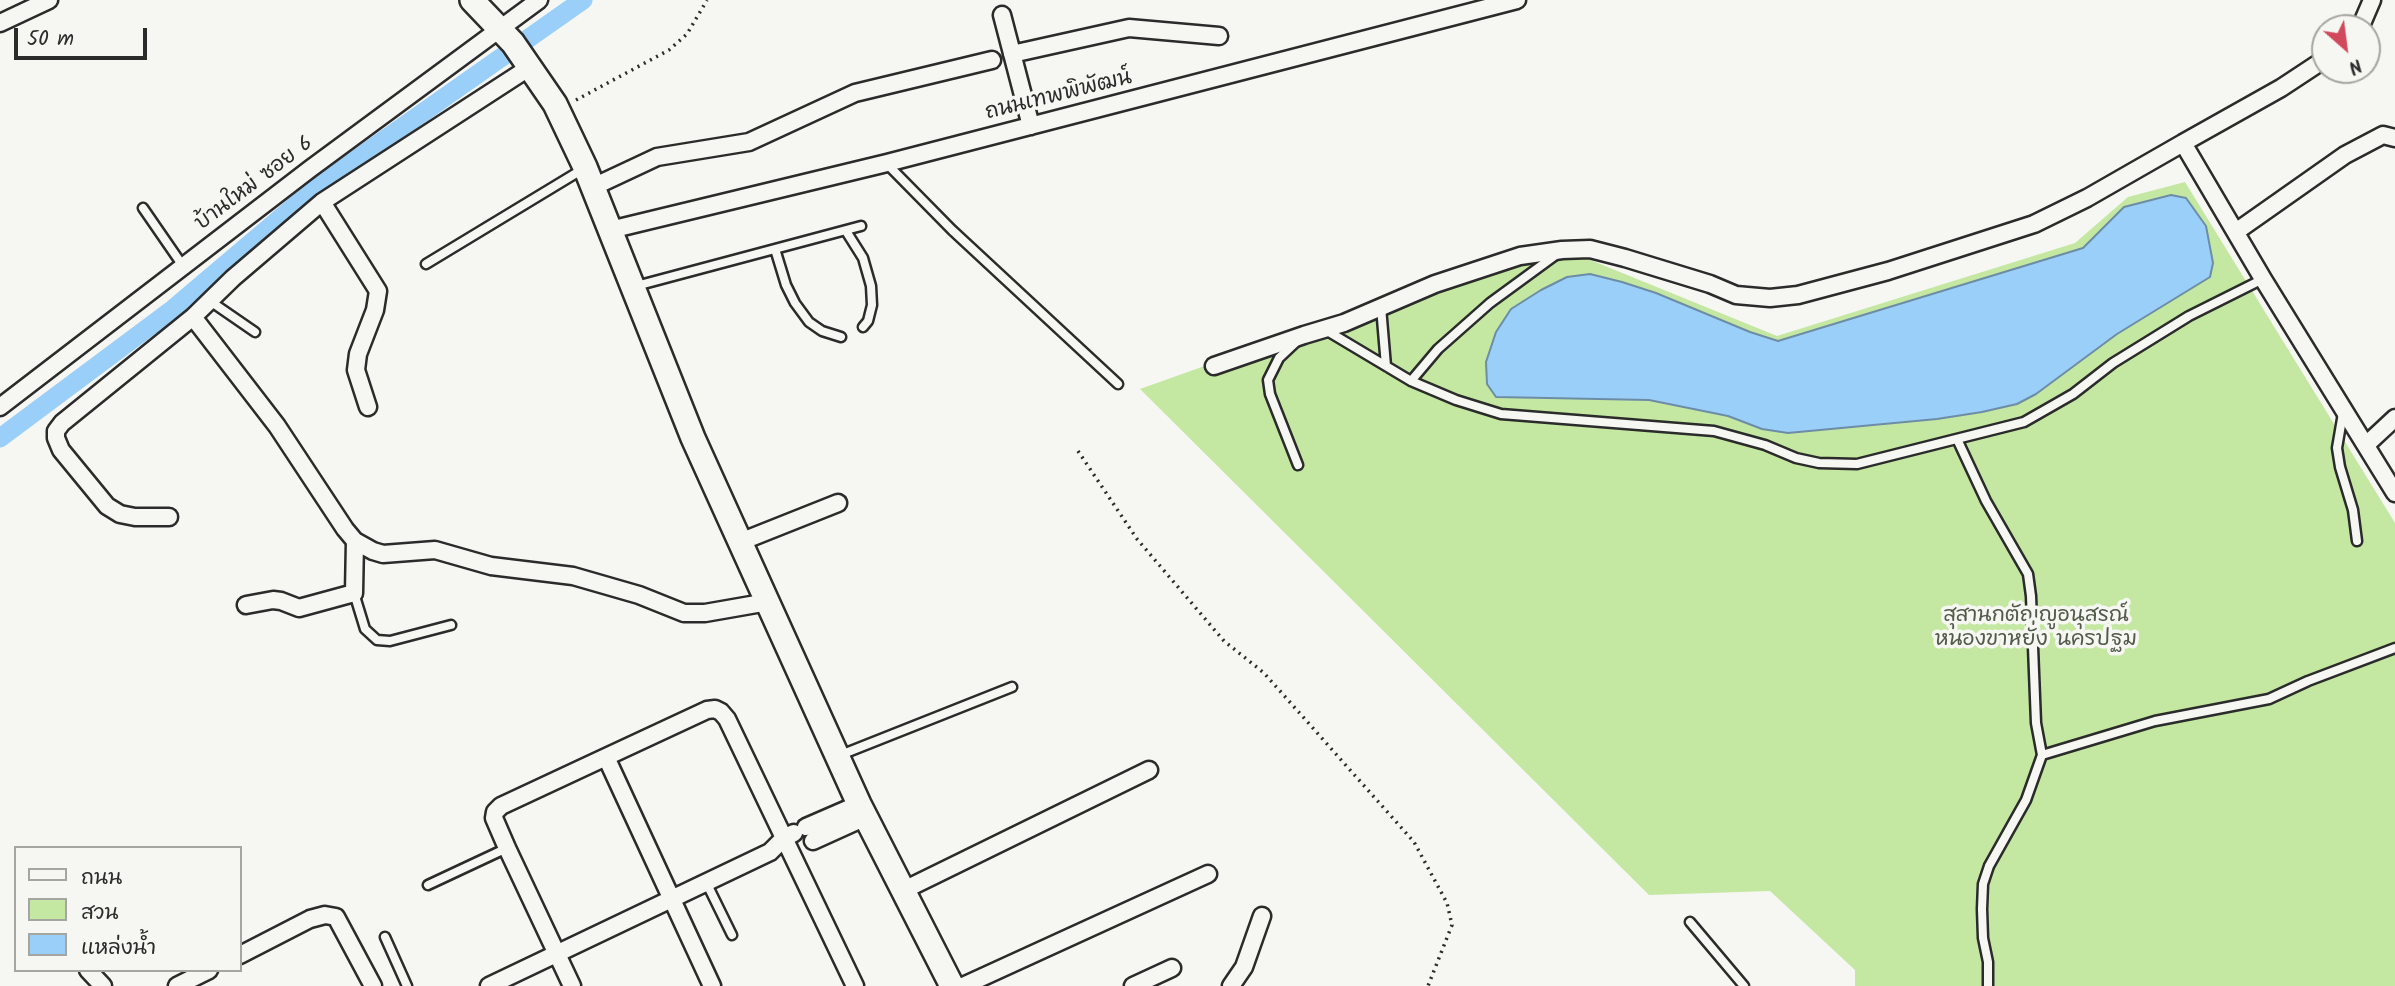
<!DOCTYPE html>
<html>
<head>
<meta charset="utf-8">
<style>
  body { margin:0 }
  #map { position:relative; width:2395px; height:986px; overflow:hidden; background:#f6f6f2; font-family:Kalam,"Playpen Sans Thai",sans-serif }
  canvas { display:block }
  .legend { position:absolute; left:14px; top:846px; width:228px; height:126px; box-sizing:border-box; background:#f6f6f2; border:2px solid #a5a5a2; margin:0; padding:9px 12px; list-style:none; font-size:21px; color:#2b2b2b }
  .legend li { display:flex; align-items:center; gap:14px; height:35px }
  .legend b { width:35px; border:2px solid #a5a5a2 }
  .north { position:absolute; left:2311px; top:14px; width:70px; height:70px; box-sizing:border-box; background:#f6f6f2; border:2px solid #a5a5a2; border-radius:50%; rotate:152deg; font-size:19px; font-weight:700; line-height:28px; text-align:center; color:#2b2b2b }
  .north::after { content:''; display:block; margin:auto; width:24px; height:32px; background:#d1495b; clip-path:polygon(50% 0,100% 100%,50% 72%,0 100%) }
  .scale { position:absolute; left:14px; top:28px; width:133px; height:32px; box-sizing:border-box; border:4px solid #2b2b2b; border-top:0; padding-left:9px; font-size:21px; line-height:24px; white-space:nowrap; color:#2b2b2b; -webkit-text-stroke:5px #f6f6f2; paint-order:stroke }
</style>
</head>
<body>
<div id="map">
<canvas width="2395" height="986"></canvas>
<ul class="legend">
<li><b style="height:9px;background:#f6f6f2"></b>ถนน</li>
<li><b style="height:19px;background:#c4e8a2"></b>สวน</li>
<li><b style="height:19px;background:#99cff8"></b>แหล่งน้ำ</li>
</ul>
<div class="north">N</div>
<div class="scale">50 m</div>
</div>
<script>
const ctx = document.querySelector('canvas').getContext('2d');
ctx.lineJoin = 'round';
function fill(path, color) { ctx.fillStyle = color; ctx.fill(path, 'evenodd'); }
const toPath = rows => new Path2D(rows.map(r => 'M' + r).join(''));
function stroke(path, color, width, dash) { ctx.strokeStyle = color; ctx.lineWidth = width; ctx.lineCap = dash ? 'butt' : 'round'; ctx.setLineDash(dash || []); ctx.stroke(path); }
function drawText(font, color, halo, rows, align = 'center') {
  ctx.font = font + ' Kalam,"Playpen Sans Thai",sans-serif'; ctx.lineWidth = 7; ctx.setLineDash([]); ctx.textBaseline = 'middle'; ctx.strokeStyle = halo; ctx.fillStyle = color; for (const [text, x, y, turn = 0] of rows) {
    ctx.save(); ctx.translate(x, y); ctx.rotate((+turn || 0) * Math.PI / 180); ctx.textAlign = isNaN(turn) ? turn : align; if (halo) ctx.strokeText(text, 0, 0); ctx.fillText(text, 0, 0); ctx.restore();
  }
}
fill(toPath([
  [2185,182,2395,523,2395,986,1855,986,1855,970,1770,891,1649,895,1140,389,1446,280,1525,259,1583,257,1777,336,2075,243,2128,197]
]), '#c4e8a2');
const water = toPath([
  [2171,195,2186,198,2206,226,2213,263,2210,277,2117,334,2036,394,2017,404,1982,412,1937,419,1788,433,1762,429,1728,416,1649,400,1496,397,1487,384,1486,362,1496,332,1511,309,1541,290,1567,277,1590,274,1622,282,1656,293,1750,332,1778,341,2083,248,2124,207,2171,195]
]);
fill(water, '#99cff8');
stroke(water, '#6d8da6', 2);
stroke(toPath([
  [0,438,173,309,317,187,583,0]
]), '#99cff8', 19);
const lane = toPath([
  [887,164,952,230,1118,384],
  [143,208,183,266],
  [846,231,863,258,871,286,872,305,868,321,863,327],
  [775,249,786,285,795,303,809,322,822,331,841,337],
  [426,264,583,169],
  [636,286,861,226],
  [210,301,255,332],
  [1381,307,1386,366],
  [1324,329,1411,381,1456,400,1501,414,1714,431,1765,445,1796,458,1819,463,1857,464,2024,422,2073,394,2113,363,2189,316,2263,279],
  [1296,342,1279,358,1268,380,1270,394,1298,465],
  [1411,381,1438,349,1490,303,1557,254],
  [2343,413,2337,448,2340,467,2353,510,2357,541],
  [1957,439,1986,501,2028,574,2031,596,2036,723,2042,755,2026,800,1989,866,1983,884,1982,909,1983,938,1988,962,1988,986],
  [354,593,365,629,377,640,390,641,451,625],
  [2042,755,2155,721,2269,699,2308,681,2395,648],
  [838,756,1012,687],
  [706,882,732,935],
  [428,885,507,848],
  [1690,922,1744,986],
  [385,937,407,986]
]);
const street = toPath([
  [1002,15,1031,126],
  [0,23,49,0],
  [2360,28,2372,0],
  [1012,54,1129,28,1219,36],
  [2325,59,2281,88,2183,143,2263,279,2395,493],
  [593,187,657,157,749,142,855,93,992,60],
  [322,202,378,291,375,310,358,354,356,370,368,407],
  [610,230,887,163,1517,0],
  [2237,231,2345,155,2383,135,2395,138],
  [193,317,277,426,345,529,355,541,373,551,383,554,435,550,491,566,573,576,639,595,684,613,705,613,768,602],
  [1214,366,1304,335,1344,323,1435,284,1520,256,1562,250,1590,249,1625,258,1710,284,1736,295,1770,298,1798,295,1888,271,2034,224,2087,198,2183,143],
  [0,407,310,169,539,0],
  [2366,445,2395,418],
  [169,517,135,517,120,514,107,506,61,450,56,438,56,431,62,423,193,317,233,278,322,202,530,67],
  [740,542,838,503],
  [246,605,273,600,281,601,299,608,354,593,355,541],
  [606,757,712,986],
  [806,827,859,804],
  [813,841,866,817],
  [904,890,1149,770],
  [240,955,310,919,325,915,336,917,373,986],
  [88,970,103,986],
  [177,986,209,970],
  [489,986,770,852,784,838,794,833],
  [572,986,507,848,494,818,495,812,501,806,606,757,707,710,715,709,721,712,727,719,855,986],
  [963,986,1208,874],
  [1133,986,1172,968],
  [1231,986,1244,967,1262,916]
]);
const secondary = toPath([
  [472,0,513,43,555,104,585,167,693,438,859,804,952,986]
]);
stroke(lane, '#2b2b2b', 13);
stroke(street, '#2b2b2b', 21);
stroke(secondary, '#2b2b2b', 28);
stroke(toPath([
  [576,100,669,50,687,34,707,0],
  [1078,451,1137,539,1224,641,1264,673,1414,842,1447,903,1452,925,1428,986]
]), '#2b2b2b', 3.5, [2, 5]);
stroke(lane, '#f6f6f2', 8);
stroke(street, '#f6f6f2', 16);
stroke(secondary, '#f6f6f2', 23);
drawText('21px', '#2b2b2b', '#f6f6f2', [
  ["ถนนเทพพิพัฒน์",1059,97,-14],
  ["บ้านใหม่ ซอย 6",255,185,-37]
]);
drawText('21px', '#515a49', '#f6f6f2', [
  ["สุสานกตัญญูอนุสรณ์",2036,617],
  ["หนองขาหยั่ง นครปฐม",2036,641]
]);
</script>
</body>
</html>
